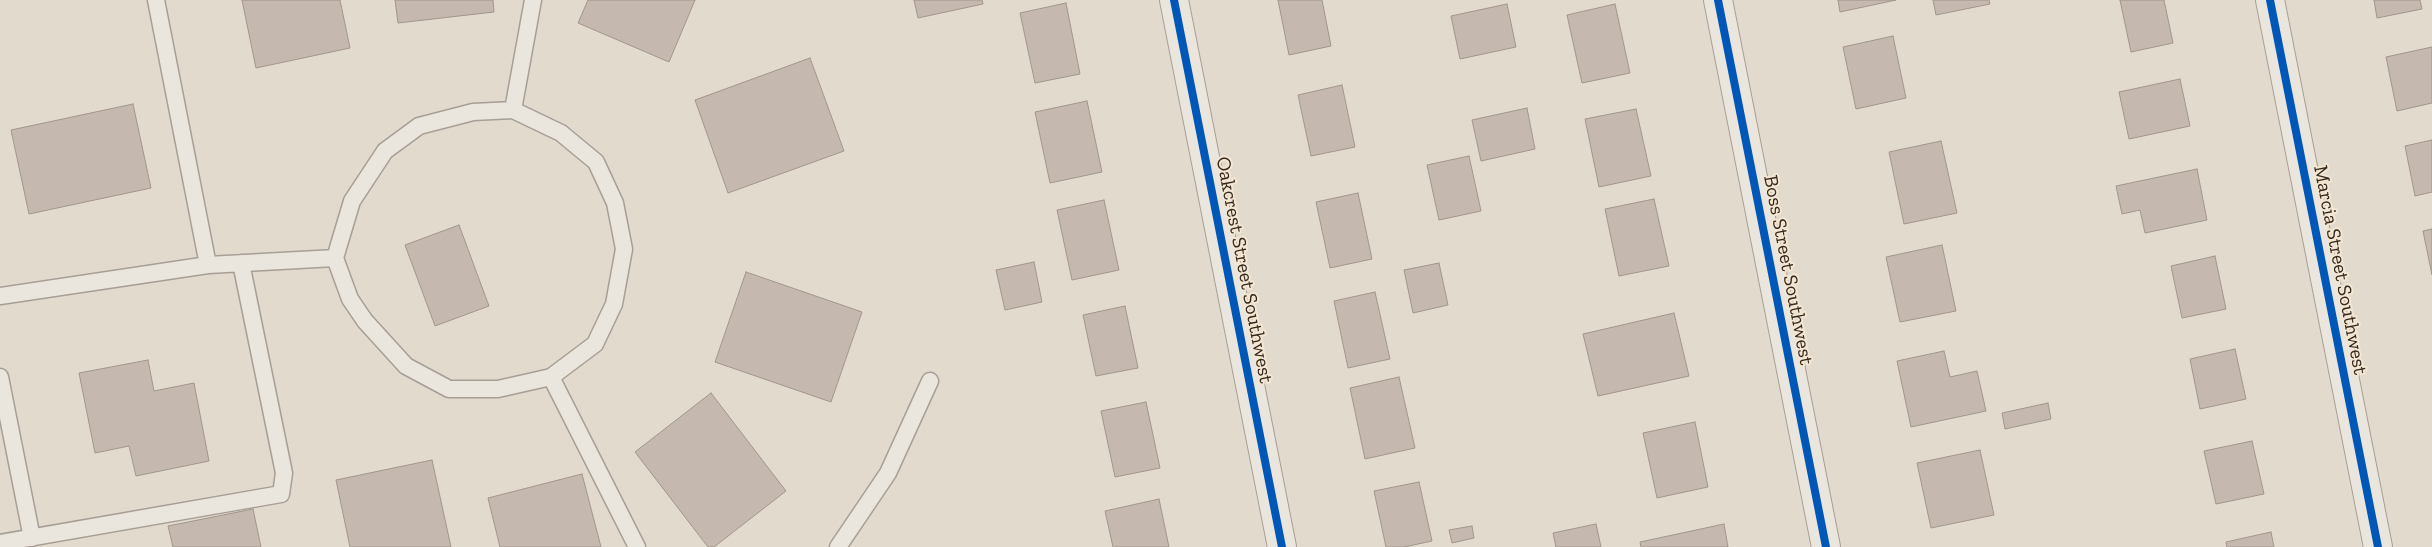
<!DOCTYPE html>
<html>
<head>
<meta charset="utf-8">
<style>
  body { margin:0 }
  canvas { display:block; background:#e2dacc }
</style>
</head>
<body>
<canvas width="2432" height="547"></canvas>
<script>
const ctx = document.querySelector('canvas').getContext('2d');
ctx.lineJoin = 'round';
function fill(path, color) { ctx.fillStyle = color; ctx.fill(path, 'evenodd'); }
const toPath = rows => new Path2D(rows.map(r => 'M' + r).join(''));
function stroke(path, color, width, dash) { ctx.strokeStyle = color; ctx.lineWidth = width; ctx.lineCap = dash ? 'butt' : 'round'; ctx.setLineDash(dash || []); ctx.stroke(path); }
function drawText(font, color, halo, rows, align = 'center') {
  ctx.font = font + ' "Zilla Slab",serif'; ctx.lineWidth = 4; ctx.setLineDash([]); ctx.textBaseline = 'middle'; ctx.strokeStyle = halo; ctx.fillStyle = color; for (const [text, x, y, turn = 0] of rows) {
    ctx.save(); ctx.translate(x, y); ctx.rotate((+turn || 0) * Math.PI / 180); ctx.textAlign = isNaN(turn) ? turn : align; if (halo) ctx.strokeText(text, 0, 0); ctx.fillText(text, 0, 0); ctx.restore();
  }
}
const building = toPath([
  [242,0,340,0,350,48,256,68,242,0],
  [395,0,493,0,494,12,398,23,395,0],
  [588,0,695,0,669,62,578,23,588,0],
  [914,0,982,0,983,4,918,18,914,0],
  [1278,0,1322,0,1331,46,1289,55,1278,0],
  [1838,0,1896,0,1840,12,1838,0],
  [1933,0,1989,0,1990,4,1936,15,1933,0],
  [2120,0,2164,0,2173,43,2131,52,2120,0],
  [2374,0,2420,0,2422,9,2377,18,2374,0],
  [1066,3,1080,74,1035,83,1020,13,1066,3],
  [1507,4,1516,47,1460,59,1451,16,1507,4],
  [1615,4,1630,73,1582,83,1567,15,1615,4],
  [1893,36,1906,98,1856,109,1843,47,1893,36],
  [2432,47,2432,103,2397,111,2386,57,2432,47],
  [810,58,844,151,728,193,695,100,810,58],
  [2180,79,2190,126,2129,139,2119,92,2180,79],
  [1342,85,1355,147,1311,156,1298,95,1342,85],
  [1087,101,1102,172,1050,183,1035,112,1087,101],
  [133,104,151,188,29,214,11,130,133,104],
  [1527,108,1535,149,1481,161,1472,120,1527,108],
  [1636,109,1651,176,1599,187,1585,119,1636,109],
  [2432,140,2432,192,2415,196,2405,146,2432,140],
  [1941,141,1957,213,1904,224,1889,152,1941,141],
  [1469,156,1481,211,1439,220,1427,165,1469,156],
  [2197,169,2207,220,2145,233,2140,210,2122,214,2116,186,2197,169],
  [1358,193,1372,259,1330,268,1316,202,1358,193],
  [1654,199,1669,266,1619,276,1605,209,1654,199],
  [1104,200,1119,270,1072,280,1057,210,1104,200],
  [459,225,489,306,435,326,405,245,459,225],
  [2432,229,2432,275,2423,231,2432,229],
  [1942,245,1956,311,1900,322,1886,257,1942,245],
  [2215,256,2226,309,2182,318,2171,266,2215,256],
  [1034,262,1042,302,1005,310,996,270,1034,262],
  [1439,263,1448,305,1413,313,1404,270,1439,263],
  [746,272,862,312,831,402,715,362,746,272],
  [1375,292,1390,359,1348,368,1334,301,1375,292],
  [1125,306,1138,368,1096,376,1083,315,1125,306],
  [1674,313,1689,376,1598,396,1583,334,1674,313],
  [2235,349,2246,399,2200,409,2190,359,2235,349],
  [1944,351,1950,377,1977,371,1986,411,1911,427,1897,361,1944,351],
  [148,360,154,391,194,383,209,461,136,476,129,446,95,453,79,373,148,360],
  [1399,377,1415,448,1365,459,1350,388,1399,377],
  [711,393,786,491,714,547,708,547,635,452,711,393],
  [1146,402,1160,468,1115,477,1101,411,1146,402],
  [2048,403,2051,419,2005,429,2002,413,2048,403],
  [1695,422,1708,487,1657,498,1643,433,1695,422],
  [2252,441,2264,494,2216,504,2204,451,2252,441],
  [1980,450,1994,515,1931,528,1917,463,1980,450],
  [432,460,451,547,350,547,336,480,432,460],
  [582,474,601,547,500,547,488,498,582,474],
  [1419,482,1432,541,1404,547,1386,547,1374,491,1419,482],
  [1159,499,1169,547,1113,547,1105,511,1159,499],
  [253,509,261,547,173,547,168,526,253,509],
  [1596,524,1601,547,1556,547,1553,533,1596,524],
  [1724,524,1728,547,1641,547,1640,542,1724,524],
  [1472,526,1474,538,1452,543,1449,530,1472,526],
  [2271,532,2274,547,2227,547,2226,542,2271,532]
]);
fill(building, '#c5b8ae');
stroke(building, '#a2968c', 1);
const lane = toPath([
  [156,0,208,265],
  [513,110,561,133,596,162,615,203,624,249,614,304,595,344,551,377,498,389,449,389,406,366,365,321,350,299,335,258,352,201,385,151,419,126,473,112,513,110],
  [513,110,533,0],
  [0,296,208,265,335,258],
  [0,377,32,538],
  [551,377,637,547],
  [0,543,281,494,284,473,241,263],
  [838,547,888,473,930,381]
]);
const street = toPath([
  [1174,0,1282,547],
  [1718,0,1826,547],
  [2270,0,2378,547]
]);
stroke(lane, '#a79f96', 19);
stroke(street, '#a79f96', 30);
stroke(lane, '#eae5dd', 16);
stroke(street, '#eae5dd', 28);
stroke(toPath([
  [1174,0,1282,547],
  [1718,0,1826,547],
  [2270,0,2378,547]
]), '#0057b8', 8);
drawText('20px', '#35281f', '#f3e7d3', [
  ["Oakcrest Street Southwest",1244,270,79],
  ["Boss Street Southwest",1788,270,79],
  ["Marcia Street Southwest",2340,270,79]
]);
</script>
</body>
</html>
